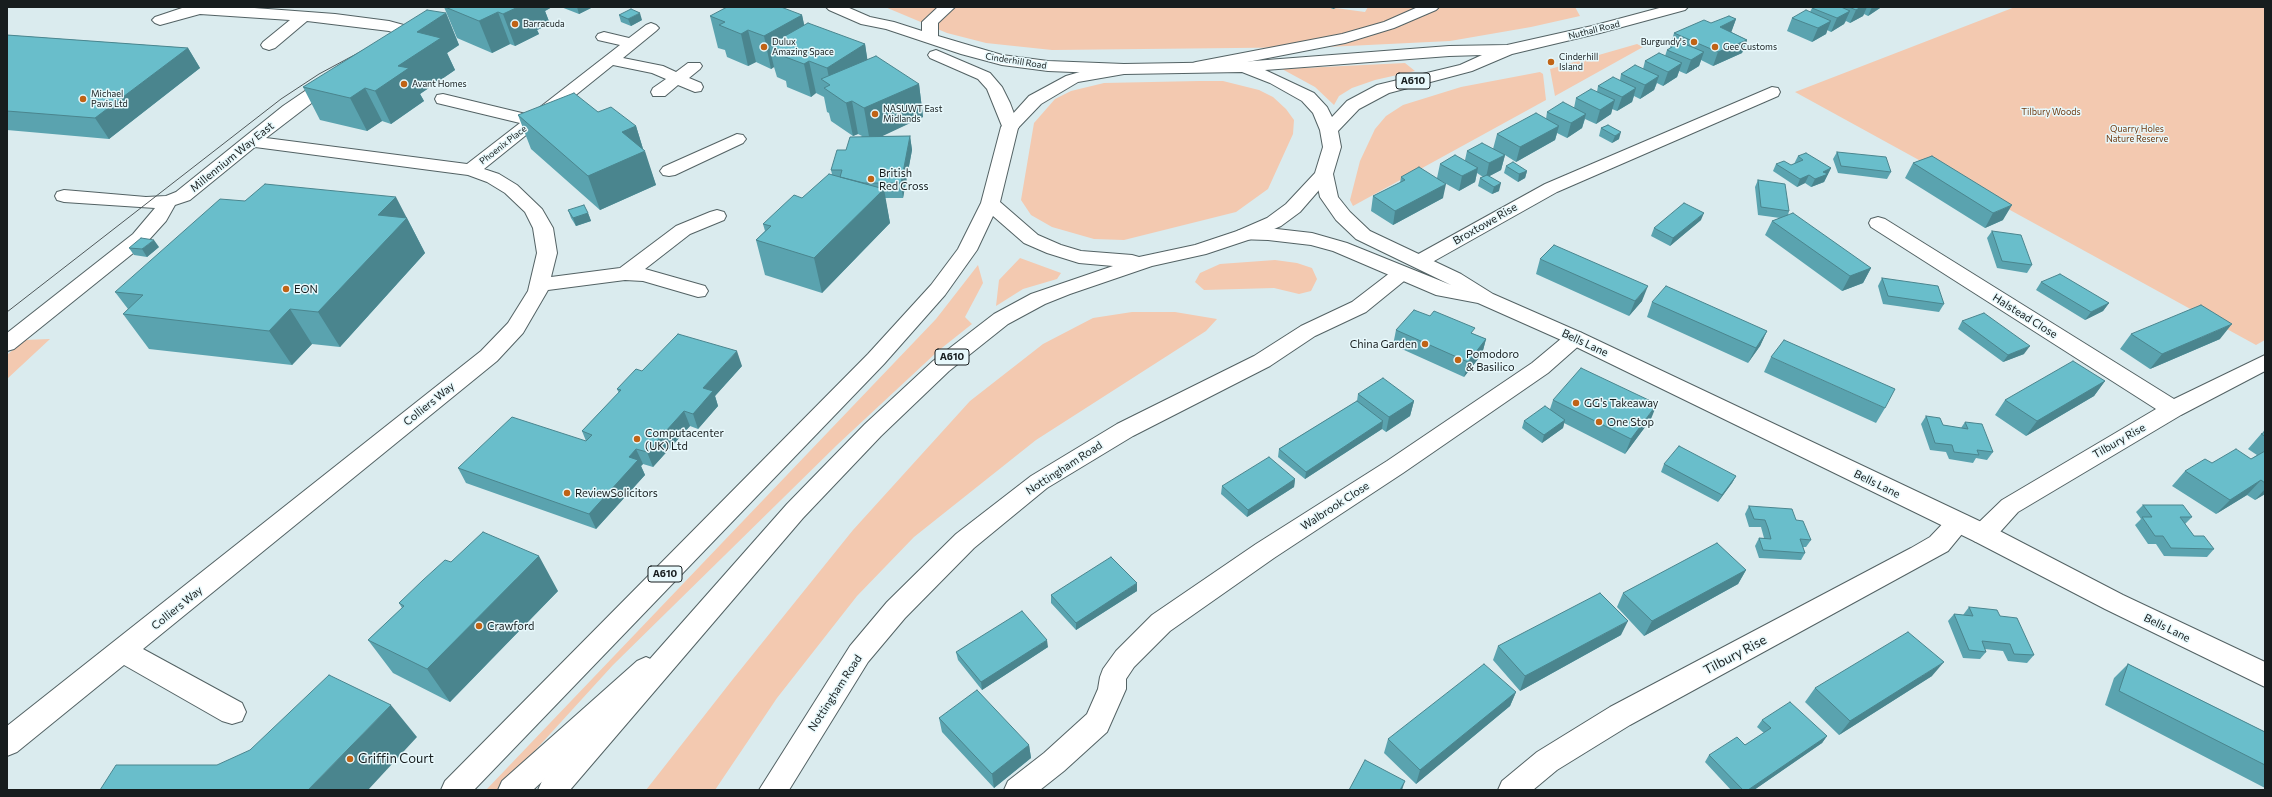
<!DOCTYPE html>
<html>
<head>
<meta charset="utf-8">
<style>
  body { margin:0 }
  #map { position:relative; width:2272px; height:797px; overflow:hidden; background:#daebee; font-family:Commissioner,sans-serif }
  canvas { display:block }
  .frame { position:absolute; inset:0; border:8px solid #171d1e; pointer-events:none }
</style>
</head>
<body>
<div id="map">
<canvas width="2272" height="797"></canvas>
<div class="frame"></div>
</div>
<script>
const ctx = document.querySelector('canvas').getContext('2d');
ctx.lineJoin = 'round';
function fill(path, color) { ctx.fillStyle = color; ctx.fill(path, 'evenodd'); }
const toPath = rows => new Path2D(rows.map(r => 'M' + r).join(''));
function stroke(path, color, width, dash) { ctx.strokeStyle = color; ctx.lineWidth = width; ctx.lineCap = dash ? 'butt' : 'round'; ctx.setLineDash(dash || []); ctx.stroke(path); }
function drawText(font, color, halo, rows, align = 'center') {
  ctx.font = font + ' Commissioner,sans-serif'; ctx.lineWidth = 3; ctx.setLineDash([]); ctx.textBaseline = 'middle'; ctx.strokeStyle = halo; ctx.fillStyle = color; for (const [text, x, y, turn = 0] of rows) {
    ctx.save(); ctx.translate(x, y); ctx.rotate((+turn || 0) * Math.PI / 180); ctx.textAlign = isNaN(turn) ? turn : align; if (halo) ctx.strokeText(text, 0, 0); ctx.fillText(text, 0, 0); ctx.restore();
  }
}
fill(toPath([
  [885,7,1328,7,1365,12,1368,7,1575,7,1580,16,1531,27,1450,41,1327,47,1052,50,986,43,947,33],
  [2015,7,2265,7,2265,340,2256,345,1795,92],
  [1637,44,1643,47,1555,96,1550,69],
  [1405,63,1415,71,1375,80,1352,88,1339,96,1334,105,1315,87,1282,69],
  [1540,72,1543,74,1546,100,1353,206,1350,200,1360,161,1375,129,1386,116,1403,105,1461,87],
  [1199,81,1223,81,1259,90,1273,97,1286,109,1294,120,1293,134,1268,189,1236,212,1124,240,1094,239,1052,227,1031,215,1021,200,1034,123,1055,99,1071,91,1104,83],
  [1020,258,1061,273,1057,279,1023,289,996,306,999,280],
  [1275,260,1297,263,1312,268,1317,279,1311,291,1299,294,1274,288,1204,290,1195,282,1200,273,1220,264],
  [978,265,983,283,965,317,972,324,938,351,837,445,613,665,499,790,486,790,936,319],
  [1132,312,1175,312,1217,319,1206,331,1036,440,914,537,857,596,777,698,715,790,646,790,733,679,853,530,970,401,1043,344,1093,318],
  [50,339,7,379,7,355,24,340]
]), '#f3c9b0');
const minor = toPath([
  [185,7,241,7,335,14,389,21,411,27,426,37,424,40,418,42,389,31,307,21,275,48,269,50,263,48,261,45,263,42,290,20,200,14,160,25,155,23,152,20,155,17,185,7],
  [826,7,847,7,870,17,894,22,922,31,922,22,938,7,955,7,938,23,938,36,1002,55,1048,61,1124,64,1130,66,1132,69,1130,72,1124,74,1048,71,1002,65,961,54,886,29,861,24,829,10,826,7],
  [1418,7,1439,7,1436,10,1394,28,1345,43,1196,72,1190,70,1188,67,1190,64,1196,62,1342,34,1384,22,1418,7],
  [651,23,656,25,659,28,656,31,623,58,663,66,676,72,688,63,700,63,702,66,700,69,689,78,701,83,703,87,701,91,695,92,678,85,665,96,653,96,651,92,653,88,666,79,652,73,613,65,484,169,499,174,517,185,542,209,553,228,557,253,551,277,620,268,676,226,710,212,717,210,724,212,726,216,724,220,690,234,645,269,705,286,708,291,705,296,698,297,643,281,625,280,548,290,523,333,497,361,143,649,242,703,246,712,242,721,232,724,222,721,124,665,17,752,7,756,7,726,481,351,508,323,528,291,537,253,533,228,525,212,505,193,487,182,468,175,255,147,190,200,175,205,166,221,147,242,14,349,7,351,7,333,133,234,155,208,64,202,57,200,55,196,57,192,64,190,146,197,166,196,176,192,283,106,327,76,333,74,339,76,341,79,339,82,266,138,467,164,520,123,437,103,435,99,437,95,443,94,530,115,620,45,598,40,596,37,598,34,604,32,629,38,646,25,651,23],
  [936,50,990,73,1002,87,1010,103,1019,127,1016,131,1004,131,987,89,978,79,930,58,928,55,930,52,936,50],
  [1772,87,1778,88,1780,92,1778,96,1557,192,1427,265,1420,267,1413,265,1410,261,1413,257,1545,184,1772,87],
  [737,134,743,135,746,139,743,143,675,175,669,176,663,175,660,171,663,167,737,134],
  [1878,217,1885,219,2174,399,2265,355,2265,371,2181,415,2018,512,1992,541,1983,544,1974,541,1971,534,1974,527,2002,500,2156,409,1871,227,1869,223,1871,219,1878,217],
  [1402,267,1409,269,1412,273,1409,277,1366,312,1315,336,1270,366,1133,436,1047,488,974,548,905,618,868,662,789,790,759,790,850,646,887,602,956,534,1031,476,1117,424,1254,356,1301,326,1352,302,1395,269,1402,267],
  [1575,331,1582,333,1585,338,1582,343,1548,373,1403,473,1274,558,1170,631,1134,667,1126,679,1126,689,1107,732,1064,771,1040,790,1004,790,1008,781,1044,753,1087,714,1098,689,1100,677,1103,669,1116,651,1152,615,1256,544,1387,461,1532,363,1568,333,1575,331],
  [1959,514,1968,516,1971,523,1948,551,1630,725,1557,770,1533,790,1498,790,1502,781,1537,752,1610,707,1911,548,1930,537,1950,516,1959,514],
  [646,657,655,661,659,669,655,677,533,790,498,790,502,781,637,661,646,657]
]);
const major = toPath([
  [1324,169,1330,170,1333,174,1338,197,1350,212,1370,231,1461,274,1493,294,1582,333,1992,527,2123,595,2265,662,2265,687,2105,609,1974,541,1568,343,1478,303,1436,295,1333,251,1311,245,1268,240,1237,239,1234,235,1237,231,1244,229,1268,228,1312,233,1347,243,1451,285,1356,239,1336,220,1320,197,1315,174,1318,170,1324,169]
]);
const highway = toPath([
  [1663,7,1688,7,1685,10,1600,33,1512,54,1472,71,1389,93,1359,109,1338,131,1341,147,1333,174,1300,212,1281,226,1251,239,1206,254,1152,266,1070,294,1045,304,1008,324,949,371,881,436,803,518,570,790,538,790,542,781,787,504,865,424,933,361,994,314,1031,294,1113,266,1079,263,1047,253,1024,243,993,216,977,250,945,295,884,364,474,790,441,790,445,781,868,354,931,285,958,249,981,203,1001,127,1029,96,1066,76,1090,69,1124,64,1241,62,1449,46,1507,45,1592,26,1663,7],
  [1482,55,1460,65,1377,85,1347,101,1332,117,1327,107,1314,93,1265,70,1449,56,1482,55],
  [1242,72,1270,83,1302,101,1313,113,1320,130,1323,147,1315,173,1286,204,1267,218,1237,231,1195,245,1139,257,1132,255,1081,251,1061,245,1038,235,1000,202,1018,128,1041,104,1078,82,1124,74,1242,72]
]);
stroke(minor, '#536264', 2);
stroke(major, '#536264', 2);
stroke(highway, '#536264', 2);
fill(minor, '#fff');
fill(major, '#fff');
fill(highway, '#fff');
stroke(toPath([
  [7,312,281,99,319,74,373,45]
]), '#4f585a', 1);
fill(toPath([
  [444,7,552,7,545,11,550,24,537,30,539,34,515,46,510,44,492,53,457,38],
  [561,7,593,7,579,14],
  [1328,7,1338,7,1333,9],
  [1813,7,1881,7,1880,8,1868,16,1864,14,1863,16,1850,23,1846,21,1844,24,1831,32,1827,30,1826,34,1812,42,1787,31,1792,18,1810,12,1812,8],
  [446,13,459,45,447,53,455,70,420,94,424,101,391,124,382,121,367,131,320,120,303,87],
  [619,15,642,20,631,26,621,22],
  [802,15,804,25,865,44,867,59,919,84,923,117,881,136,910,136,912,150,903,198,885,198,890,223,822,293,765,275,756,240,765,231,763,224,802,198,832,174,831,170,846,150,862,136,858,134,853,136,831,121,829,113,827,112,824,97,816,93,811,97,787,87,786,81,777,77,774,67,771,69,756,62,748,66,727,57,725,50,718,48,710,16],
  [1736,19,1731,32,1747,40,1742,53,1713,66,1701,60,1699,66,1686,74,1679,71,1677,77,1663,86,1657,83,1654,90,1640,99,1634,96,1632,102,1617,111,1612,109,1611,114,1596,124,1585,119,1582,128,1567,138,1557,133,1555,140,1516,162,1505,155,1501,170,1489,176,1499,191,1492,194,1478,186,1480,178,1483,177,1477,173,1475,182,1459,191,1441,181,1443,198,1393,225,1371,211,1373,196,1400,183,1401,177,1437,178,1440,164,1465,160,1467,151,1493,149,1497,134,1546,119,1547,112,1574,108,1576,98,1597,92,1598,86,1620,80,1621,74,1643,69,1645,61,1665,56,1667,50,1671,48,1670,47,1674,33,1711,23],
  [7,35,188,48,200,68,109,139,7,130],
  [598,112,636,126,643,149,656,185,600,210,531,149,518,115],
  [1608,125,1619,139,1612,143,1599,136,1601,128],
  [1837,152,1891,172,1887,179,1838,173,1833,159],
  [1798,156,1831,168,1824,182,1811,187,1805,183,1797,187,1773,171,1776,164,1791,165,1794,164],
  [1932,156,2003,220,1985,228,1905,178,1913,163],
  [1506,166,1527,171,1525,178,1518,182,1504,173],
  [1758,180,1789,211,1788,215,1871,268,1863,283,1842,291,1765,235,1772,221,1780,218,1758,215,1755,187],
  [568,210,588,213,591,221,576,226,571,218],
  [407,218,425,253,340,347,312,344,292,365,149,349,123,314,128,309,115,292],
  [1701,220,1670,246,1651,236,1654,228],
  [1992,231,2032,265,2027,273,1997,268,1987,238],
  [159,247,147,257,134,255,129,248],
  [1540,259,1642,301,1629,316,1536,274],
  [1882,278,1944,304,1939,312,1883,304,1878,286],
  [2041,282,2109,303,2103,311,2085,320,2036,290],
  [1652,302,1767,331,1760,346,1748,363,1647,317],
  [1430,316,1486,339,1482,354,1464,377,1393,345,1396,330],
  [1962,321,2024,354,2003,362,1958,329],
  [2131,334,2220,339,2150,369,2120,349],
  [1771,357,1885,408,1876,423,1764,372],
  [742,366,715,396,718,406,698,429,690,426,653,467,643,464,641,466,645,475,596,529,466,483,458,468,586,441,582,431,619,393,617,389,642,371],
  [2105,381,2094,396,2026,436,1995,415,2005,400],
  [1358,394,1414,401,1410,416,1386,432,1382,429,1305,479,1278,457,1279,449,1357,401],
  [1553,400,1651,419,1625,454,1564,423,1563,428,1542,443,1522,428,1524,421,1550,409],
  [1926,416,1943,425,1961,428,1965,422,1993,452,1987,460,1976,458,1973,463,1949,459,1946,452,1930,450,1921,424],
  [2265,429,2265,494,2255,500,2247,495,2216,514,2172,486,2185,471,2212,463,2251,459,2257,455,2248,449,2261,434,2264,432,2263,432],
  [1664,464,1736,476,1732,483,1718,502,1661,472],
  [1295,479,1294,487,1247,517,1221,494,1222,486],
  [2143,505,2192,517,2185,524,2194,536,2214,549,2207,557,2164,556,2156,544,2148,544,2135,525,2141,519,2136,512],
  [1749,506,1796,520,1811,540,1806,547,1803,547,1805,553,1801,560,1759,558,1755,546,1759,538,1764,538,1761,527,1749,527,1745,514],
  [451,562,558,591,450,702,393,673,368,640,402,608,399,603],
  [1746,570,1738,584,1644,636,1617,607,1623,593],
  [1137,591,1076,630,1051,603,1051,595],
  [1969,607,2000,616,2034,655,2027,663,2008,661,2003,651,1985,649,1986,652,1980,659,1963,658,1948,621,1954,614,1963,615],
  [1621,635,1520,691,1493,660,1498,646],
  [1048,647,982,690,958,660,956,652],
  [2128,664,2265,732,2265,788,2105,705,2114,678],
  [1932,676,1839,735,1805,702,1815,688],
  [1516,692,1510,706,1416,784,1384,753,1388,739],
  [939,718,1029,745,1031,758,994,788,942,732],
  [1762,720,1827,736,1822,743,1754,790,1731,790,1705,762,1709,755,1745,745,1764,733,1757,727]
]), '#5aa3af');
fill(toPath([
  [518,7,552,7,545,11,550,24,537,30,539,34,515,46,503,14],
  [577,7,593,7,579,14],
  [1333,7,1338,7,1333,9],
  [1861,7,1867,7,1863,16,1850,23,1856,10],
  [1872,7,1881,7,1880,8,1868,16],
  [1850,11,1844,24,1831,32,1837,18],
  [498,12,510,44,492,53,479,21],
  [446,13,459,45,447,53,455,70,420,94,424,101,391,124,375,91,417,32],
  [640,13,642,20,631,26,628,19],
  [802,15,809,47,769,45,774,67,771,69,764,36],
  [1736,19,1731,33,1720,27],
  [1831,21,1826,34,1812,42,1818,28],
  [748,30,756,62,748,66,741,34],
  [1747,40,1742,53,1713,66,1718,52],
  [865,44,870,76,832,93,827,68],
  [188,48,200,68,109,139,95,118],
  [1704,52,1699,66,1686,74,1691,60],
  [809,61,816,93,811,97,804,64],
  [1682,63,1677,77,1663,86,1668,72],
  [1659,76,1654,90,1640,99,1645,85],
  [919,84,923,117,870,142,864,108],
  [365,88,382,121,367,131,350,98],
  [1636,88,1632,102,1617,111,1622,97],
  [1615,100,1611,114,1596,124,1600,110],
  [852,101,858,134,853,136,846,103],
  [1586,114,1582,128,1567,138,1571,123],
  [636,126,644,152,645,151,656,185,600,210,588,176,622,132],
  [1559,126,1555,140,1516,162,1520,147],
  [1621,132,1619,139,1612,143,1615,136],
  [910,136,912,150,903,198,901,183],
  [1505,155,1501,170,1486,178,1489,163],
  [1478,168,1475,182,1459,191,1462,176],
  [1831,168,1824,182,1811,187,1815,179,1823,172],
  [1527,171,1525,178,1518,182,1519,174],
  [1809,175,1805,183,1797,187,1800,179],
  [1501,183,1499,191,1492,194,1494,187],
  [1446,184,1443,198,1393,225,1395,211],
  [884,189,890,223,822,293,814,258],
  [396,197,425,253,340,347,318,312,378,215],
  [2012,205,2003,220,1985,228,1993,213],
  [588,213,591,221,576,226,573,218],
  [1704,213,1701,220,1670,246,1673,238],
  [154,240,159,247,147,257,142,249],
  [1871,268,1863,283,1842,291,1850,276],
  [1648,286,1642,301,1629,316,1635,301],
  [2109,303,2103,311,2085,320,2091,312],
  [290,309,312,344,292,365,269,331],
  [2232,324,2220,339,2150,369,2162,354],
  [1767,331,1760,346,1748,363,1756,348],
  [1486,339,1482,354,1464,377,1468,362],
  [2030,346,2024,354,2003,362,2008,355],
  [737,351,742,366,715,396,718,406,698,429,693,414,703,388],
  [2105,381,2094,396,2026,436,2037,421],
  [1414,401,1410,416,1386,432,1389,417],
  [1657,404,1651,419,1625,454,1631,439],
  [684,411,690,426,653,467,647,452],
  [1565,420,1563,428,1542,443,1544,435],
  [1383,421,1382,429,1305,479,1306,472],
  [636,449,643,464,641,466,645,475,596,529,589,514,629,457],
  [1736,476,1732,483,1718,502,1722,495],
  [1295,479,1294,487,1247,517,1248,510],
  [2261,480,2247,495,2216,514,2230,500],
  [2265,489,2265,494,2255,500],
  [539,556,558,591,450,702,427,669],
  [1746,570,1738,584,1644,636,1652,621],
  [1137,583,1137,591,1076,630,1076,623],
  [1628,621,1621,635,1520,691,1525,676],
  [1047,640,1048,647,982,690,981,682],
  [1944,662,1932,676,1839,735,1850,721],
  [1516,692,1510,706,1416,784,1420,770],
  [391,705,417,737,368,790,308,790],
  [1827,736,1822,743,1754,790,1748,790],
  [1029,745,1031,758,994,788,992,774],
  [1405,781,1402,790,1400,790]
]), '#4a858e');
const building = toPath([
  [445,7,518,7,503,14,498,12,479,21,445,7],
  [727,7,781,7,802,15,764,36,748,30,741,34,719,25,725,22,710,16,727,7],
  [1813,7,1841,7,1850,11,1837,18,1812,8,1813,7],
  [1849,7,1861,7,1856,10,1849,7],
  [631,9,640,13,628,19,619,15,631,9],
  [427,10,446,13,417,32,441,38,398,66,409,68,375,91,365,88,350,98,303,87,427,10],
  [1806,10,1831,21,1818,28,1792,18,1806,10],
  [1729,16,1736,19,1720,27,1747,40,1718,52,1674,33,1704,20,1711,23,1729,16],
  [808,23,865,44,827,68,809,61,804,64,780,55,785,52,769,45,808,23],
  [7,35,188,48,95,118,7,111,7,35],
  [1680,42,1704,52,1691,60,1667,50,1680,42],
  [1659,53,1682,63,1668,72,1645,61,1659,53],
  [876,56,919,84,864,108,852,101,846,103,824,88,830,85,821,79,876,56],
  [1635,65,1659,76,1645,85,1621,74,1635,65],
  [1613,77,1636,88,1622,97,1598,86,1613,77],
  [1591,89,1615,100,1600,110,1576,98,1591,89],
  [574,93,598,112,611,107,636,126,622,132,645,151,588,176,518,115,574,93],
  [1563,102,1586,114,1571,123,1547,112,1563,102],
  [1536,113,1559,126,1520,147,1497,134,1536,113],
  [1608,125,1621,132,1615,136,1601,128,1608,125],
  [910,136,901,183,864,183,840,177,842,170,831,170,837,150,846,150,850,137,910,136],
  [1482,143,1505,155,1489,163,1467,151,1482,143],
  [1837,152,1886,157,1891,172,1841,166,1837,152],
  [1806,153,1831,168,1823,172,1828,174,1815,179,1809,175,1800,179,1776,164,1784,161,1791,165,1803,160,1798,156,1806,153],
  [1455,155,1478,168,1462,176,1440,164,1455,155],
  [1932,156,2012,205,1993,213,1913,163,1932,156],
  [1513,162,1527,171,1519,174,1506,166,1513,162],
  [1419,167,1446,184,1395,211,1373,196,1405,180,1401,177,1419,167],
  [829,174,884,189,814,258,756,240,771,226,763,224,794,195,802,198,829,174],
  [1487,175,1501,183,1494,187,1480,178,1487,175],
  [1758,180,1785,184,1789,211,1761,207,1758,180],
  [265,184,396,197,378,215,407,218,318,312,290,309,269,331,123,314,143,295,115,292,220,199,245,201,265,184],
  [1684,203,1704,213,1673,238,1654,228,1684,203],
  [584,205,588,213,573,218,568,210,584,205],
  [1793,213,1871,268,1850,276,1772,221,1793,213],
  [1992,231,2021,235,2032,265,2002,261,1992,231],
  [141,238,154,240,142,249,129,248,141,238],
  [1554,245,1648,286,1635,301,1540,259,1554,245],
  [2060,274,2109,303,2091,312,2041,282,2060,274],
  [1882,278,1938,286,1944,304,1888,296,1882,278],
  [1666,286,1767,331,1756,348,1652,302,1666,286],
  [2201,305,2232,324,2162,354,2131,334,2201,305],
  [1414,310,1430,316,1434,311,1475,328,1471,333,1486,339,1468,362,1396,330,1414,310],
  [1984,313,2030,346,2008,355,1962,321,1984,313],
  [678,334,737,351,703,388,713,391,693,414,684,411,647,452,636,449,629,457,638,460,589,514,458,468,512,417,586,441,592,435,582,431,621,390,617,389,636,369,642,371,678,334],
  [1784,340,1895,389,1885,408,1771,357,1784,340],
  [2073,361,2105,381,2037,421,2005,400,2073,361],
  [1581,368,1657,404,1631,439,1553,400,1581,368],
  [1383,378,1414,401,1389,417,1358,394,1383,378],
  [1357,401,1383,421,1306,472,1279,449,1357,401],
  [1545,406,1565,420,1544,435,1524,421,1545,406],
  [1926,416,1940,418,1943,425,1968,429,1965,422,1982,424,1993,452,1977,450,1979,455,1954,452,1952,445,1935,443,1926,416],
  [2265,432,2265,436,2261,434,2265,432],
  [1679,446,1736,476,1722,495,1664,464,1679,446],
  [2236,449,2251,459,2265,451,2265,483,2261,480,2230,500,2185,471,2205,459,2212,463,2236,449],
  [1269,457,1295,479,1248,510,1222,486,1269,457],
  [2143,505,2183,505,2192,517,2180,517,2194,536,2204,536,2214,549,2171,548,2163,536,2155,536,2142,517,2152,517,2143,505],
  [1749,506,1792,509,1796,520,1803,521,1811,540,1800,539,1805,553,1763,550,1759,538,1771,539,1768,528,1765,520,1754,519,1749,506],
  [483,532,539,556,427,669,368,640,404,606,399,603,423,580,445,560,451,562,483,532],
  [1717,543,1746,570,1652,621,1623,593,1717,543],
  [1111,557,1137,583,1076,623,1051,595,1111,557],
  [1600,593,1628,621,1525,676,1498,646,1600,593],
  [1969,607,1997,610,2000,616,2017,618,2034,655,2014,654,2010,644,1982,641,1986,652,1969,650,1954,614,1973,616,1969,607],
  [1022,611,1047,640,981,682,956,652,1022,611],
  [1908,632,1944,662,1850,721,1815,688,1908,632],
  [1484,664,1516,692,1420,770,1388,739,1484,664],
  [2128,664,2265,732,2265,765,2119,691,2128,664],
  [329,675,391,705,308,790,100,790,116,765,217,765,250,750,329,675],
  [977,690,1029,745,992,774,939,718,977,690],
  [1790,702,1827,736,1748,790,1743,790,1709,755,1737,737,1745,745,1771,728,1762,720,1790,702],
  [1365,760,1405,781,1400,790,1349,790,1365,760]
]);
fill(building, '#69becb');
stroke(building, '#4a858e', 1);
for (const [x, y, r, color] of [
  [515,24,4,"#c06315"],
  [1694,42,4,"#c06315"],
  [764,47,4,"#c06315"],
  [1715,47,4,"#c06315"],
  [1551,62,4,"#c06315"],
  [404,84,4,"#c06315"],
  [83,99,4,"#c06315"],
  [875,114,4,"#c06315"],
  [871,179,4,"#c06315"],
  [286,289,4,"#c06315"],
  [1425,344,4,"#c06315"],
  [1458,360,4,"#c06315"],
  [1576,403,4,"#c06315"],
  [1599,422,4,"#c06315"],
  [637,439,4,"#c06315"],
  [567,493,4,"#c06315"],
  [479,626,4,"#c06315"],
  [350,759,4,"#c06315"]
]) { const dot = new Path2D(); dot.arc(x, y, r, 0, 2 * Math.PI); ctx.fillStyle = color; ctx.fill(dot); stroke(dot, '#e7f8fb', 1.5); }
drawText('9px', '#171d1e', '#e7f8fb', [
  ["Barracuda",523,24],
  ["Dulux",772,42],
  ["Amazing Space",772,52],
  ["Burgundy's",1686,42,"right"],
  ["Gee Customs",1723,47],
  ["Cinderhill",1559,57],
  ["Island",1559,67],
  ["Avant Homes",412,84],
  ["Michael",91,94],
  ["Pavis Ltd",91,104],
  ["NASUWT East",883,109],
  ["Midlands",883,119]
], 'left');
drawText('9px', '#171d1e', '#e7f8fb', [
  ["Nuthall Road",1594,30,-14],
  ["Cinderhill Road",1016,61,9],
  ["Phoenix Place",503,145,-38]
]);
drawText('9px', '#703b12', '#e7f8fb', [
  ["Tilbury Woods",2051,112],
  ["Quarry Holes",2137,129],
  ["Nature Reserve",2137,139]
]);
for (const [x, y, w] of [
  [1413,81,34],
  [952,357,34],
  [665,574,34]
]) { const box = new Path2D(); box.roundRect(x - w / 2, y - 8, w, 16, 3); ctx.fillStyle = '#e7f8fb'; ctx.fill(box); stroke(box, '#171d1e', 1); }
drawText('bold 10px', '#171d1e', null, [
  ["A610",1413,81],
  ["A610",952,357],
  ["A610",665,574]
]);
drawText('11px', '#171d1e', '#e7f8fb', [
  ["Millennium Way East",232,157,-39],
  ["Broxtowe Rise",1485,224,-30],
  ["Halstead Close",2025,316,32],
  ["Bells Lane",1585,343,25],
  ["Colliers Way",429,404,-39],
  ["Tilbury Rise",2119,441,-30],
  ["Nottingham Road",1064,468,-33],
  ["Bells Lane",1877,484,26],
  ["Walbrook Close",1335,506,-33],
  ["Colliers Way",177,608,-39],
  ["Bells Lane",2167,628,26],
  ["Nottingham Road",835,693,-57]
]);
drawText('11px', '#171d1e', '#e7f8fb', [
  ["British",879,173],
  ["Red Cross",879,186],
  ["EON",294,289],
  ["China Garden",1417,344,"right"],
  ["Pomodoro",1466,354],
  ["& Basilico",1466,367],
  ["GG's Takeaway",1584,403],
  ["One Stop",1607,422],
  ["Computacenter",645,433],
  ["(UK) Ltd",645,446],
  ["ReviewSolicitors",575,493],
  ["Crawford",487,626]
], 'left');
drawText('13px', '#171d1e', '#e7f8fb', [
  ["Tilbury Rise",1735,655,-28]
]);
drawText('13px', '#171d1e', '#e7f8fb', [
  ["Griffin Court",358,759]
], 'left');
</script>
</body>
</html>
